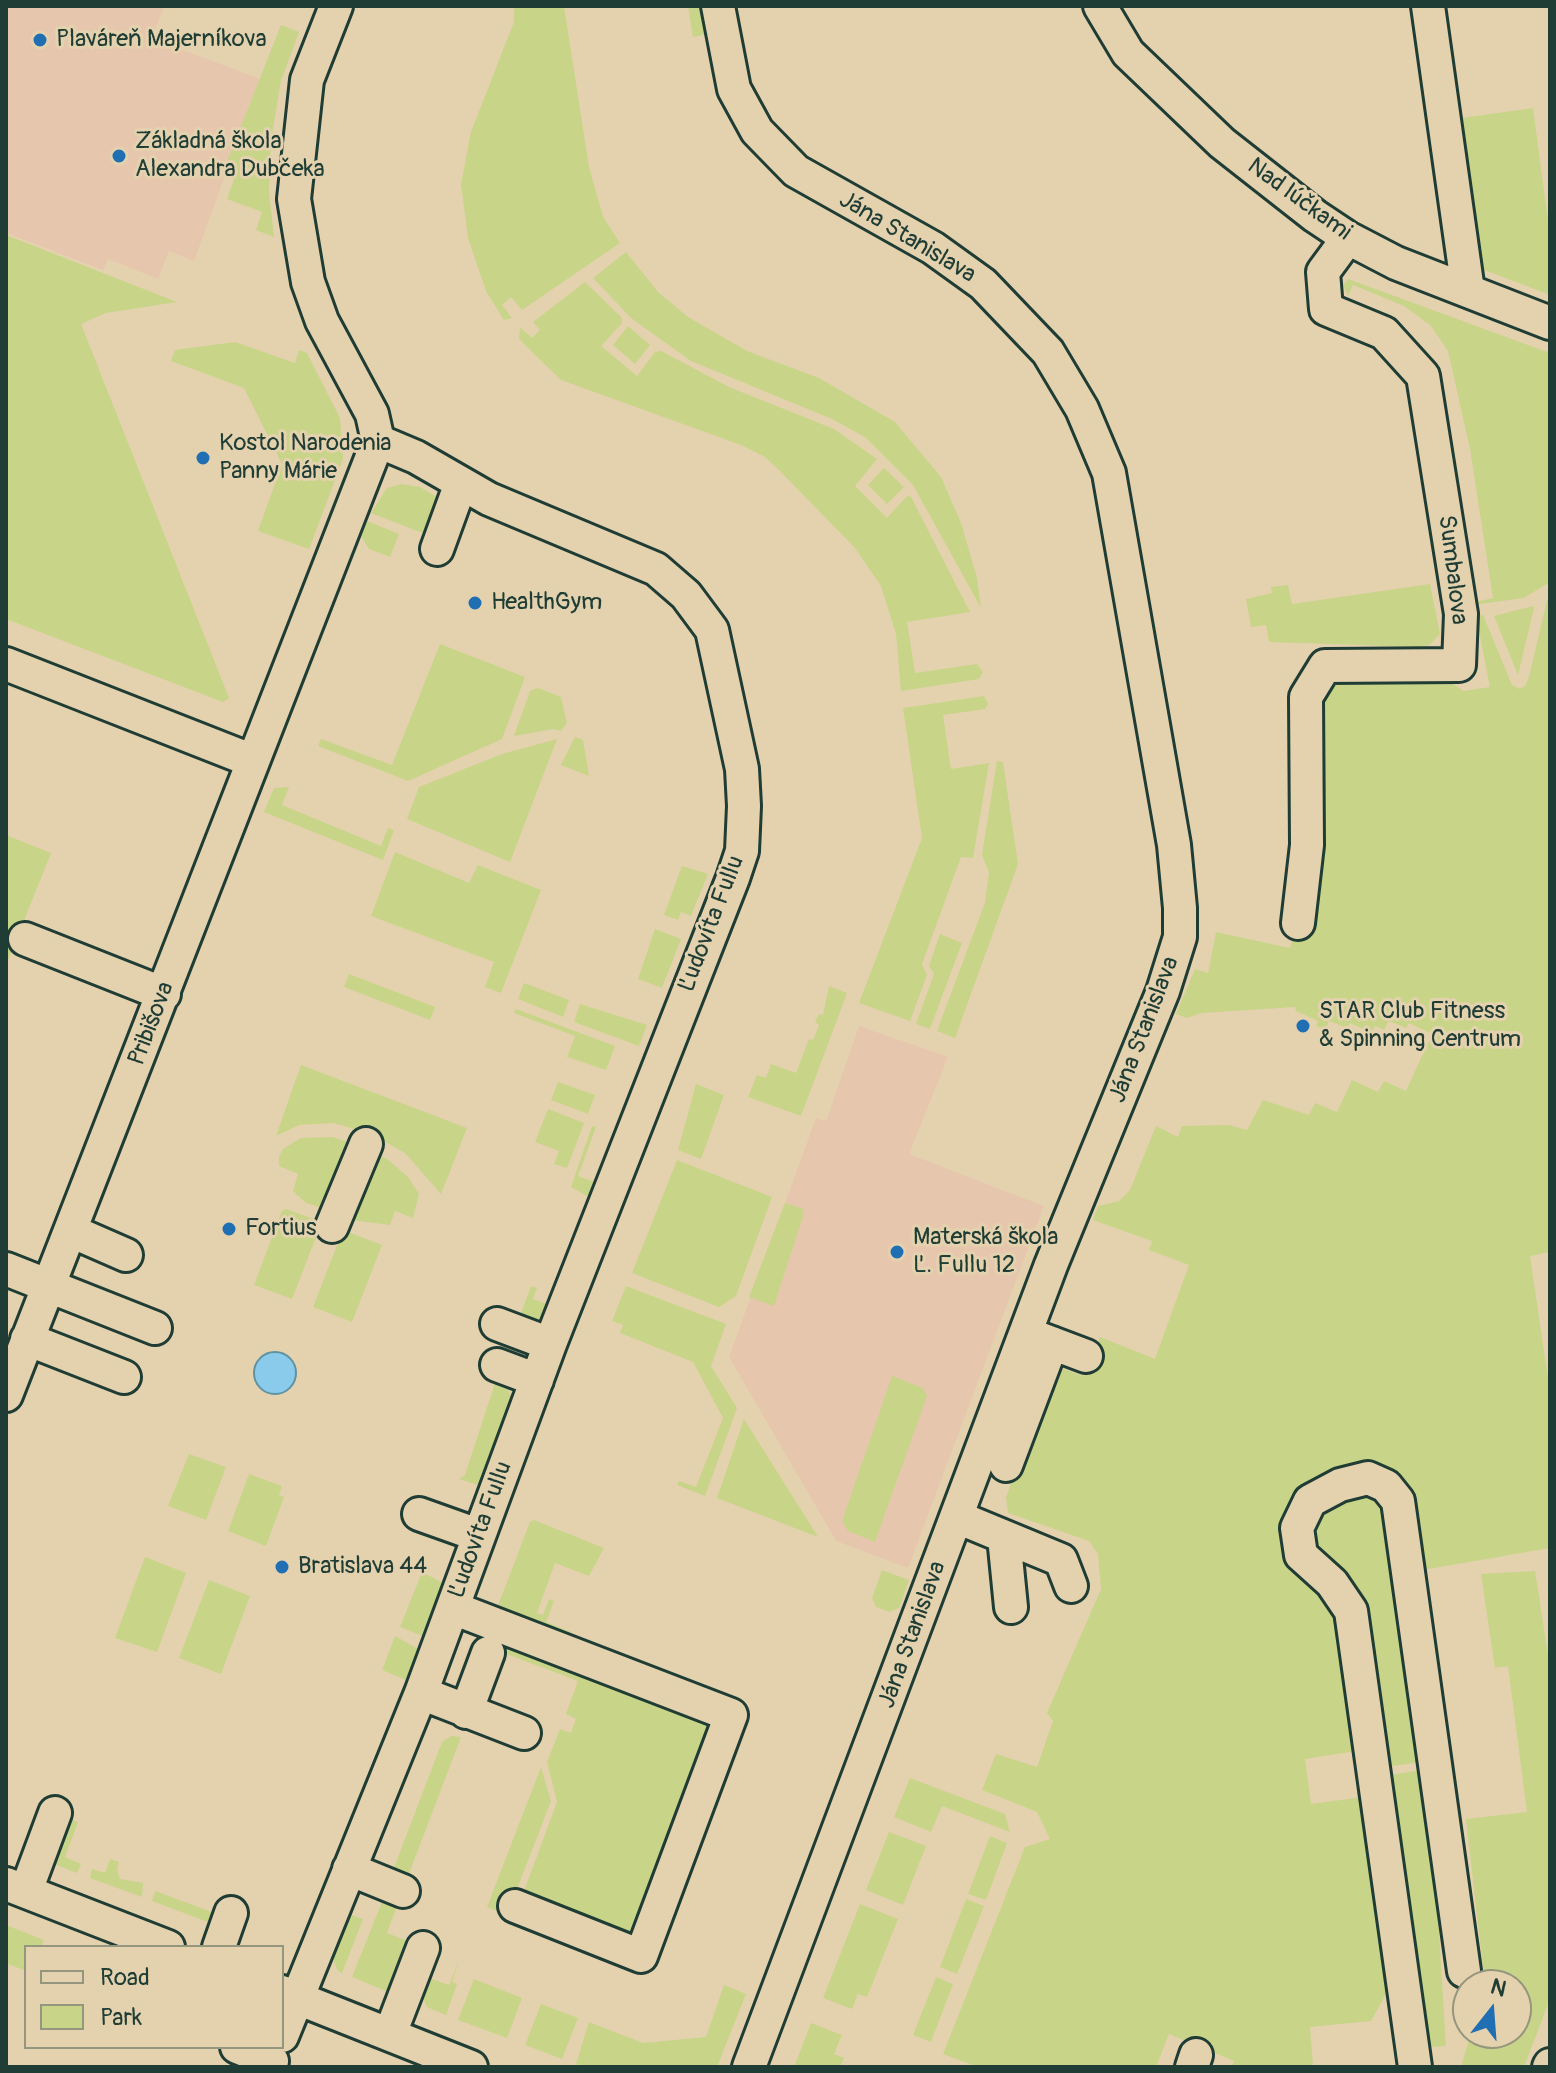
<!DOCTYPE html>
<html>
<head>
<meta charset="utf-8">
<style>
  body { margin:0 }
  #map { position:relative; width:1556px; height:2073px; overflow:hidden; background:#e4d2af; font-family:Pangolin,sans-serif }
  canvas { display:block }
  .frame { position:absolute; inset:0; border:8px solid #1f3d34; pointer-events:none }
  .legend { position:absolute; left:24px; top:1945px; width:260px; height:104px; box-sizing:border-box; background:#e4d2af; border:2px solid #95967e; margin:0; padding:10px 14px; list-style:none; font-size:24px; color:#1f3d34 }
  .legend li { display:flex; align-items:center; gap:16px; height:40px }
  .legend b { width:40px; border:2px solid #95967e }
  .north { position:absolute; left:1452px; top:1969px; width:80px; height:80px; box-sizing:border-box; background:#e4d2af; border:2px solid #95967e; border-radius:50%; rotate:17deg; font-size:22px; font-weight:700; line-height:32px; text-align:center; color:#1f3d34 }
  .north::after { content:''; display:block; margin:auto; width:28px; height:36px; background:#1f6fb2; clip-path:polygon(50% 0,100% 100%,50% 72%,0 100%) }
</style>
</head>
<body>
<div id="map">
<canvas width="1556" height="2073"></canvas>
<div class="frame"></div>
<ul class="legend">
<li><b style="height:10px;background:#e4d2af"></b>Road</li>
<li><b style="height:22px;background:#c8d488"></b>Park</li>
</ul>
<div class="north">N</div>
</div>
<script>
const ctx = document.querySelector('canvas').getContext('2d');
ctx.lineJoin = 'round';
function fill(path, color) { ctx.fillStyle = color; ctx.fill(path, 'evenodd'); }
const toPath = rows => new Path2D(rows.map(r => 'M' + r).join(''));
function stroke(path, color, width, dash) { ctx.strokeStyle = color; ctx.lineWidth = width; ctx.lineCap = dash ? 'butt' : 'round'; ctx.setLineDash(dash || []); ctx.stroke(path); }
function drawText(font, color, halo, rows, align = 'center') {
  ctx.font = font + ' Pangolin,sans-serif'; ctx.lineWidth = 6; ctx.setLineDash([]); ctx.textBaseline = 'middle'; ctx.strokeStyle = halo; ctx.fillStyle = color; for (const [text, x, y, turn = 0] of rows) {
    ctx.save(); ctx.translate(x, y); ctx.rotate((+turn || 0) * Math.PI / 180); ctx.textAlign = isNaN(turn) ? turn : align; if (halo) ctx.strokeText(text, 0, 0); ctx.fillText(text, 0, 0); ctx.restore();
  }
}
fill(toPath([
  [6,6,164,6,152,38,260,79,194,261,169,251,158,279,108,259,103,270,6,233],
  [859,1026,948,1057,909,1154,1044,1206,908,1568,836,1541,729,1357,816,1118,826,1121]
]), '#e6c7ad');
fill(toPath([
  [514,6,564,6,589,167,603,217,620,243,522,310,511,297,502,305,512,318,504,320,486,291,468,238,461,184,471,132,514,22],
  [688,6,704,6,711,33,693,37],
  [281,25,299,32,281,81,271,140,269,191,274,237,256,230,262,212,227,199,236,173,224,169],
  [1533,108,1550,236,1550,295,1474,266,1455,119],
  [6,235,177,302,106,313,81,324,229,698,223,702,6,619],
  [626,252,658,292,688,317,747,351,819,378,895,422,941,477,961,523,977,578,981,608,913,485,865,437,832,419,691,361,631,318,593,278],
  [1348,279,1550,353,1550,582,1524,598,1473,605,1475,602,1493,598,1470,449,1448,351,1430,325,1404,306,1353,285,1348,296,1343,285],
  [585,282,622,318,622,323,601,346,637,376,655,352,661,351,729,387,834,429,877,459,855,486,887,518,907,496,911,497,970,612,907,622,915,673,977,664,983,672,979,679,901,691,896,634,881,586,855,548,779,470,765,457,741,445,561,380,527,347,519,339,520,327,532,338,540,330,533,322],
  [628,326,650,345,635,364,613,345],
  [235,342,295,363,299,350,307,353,340,418,343,459,309,549,258,531,282,464,244,388,171,361,175,350],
  [884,468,904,487,887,504,868,485],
  [402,484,420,487,439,498,425,534,371,513,387,488],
  [367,521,399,534,390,557,369,549,361,536],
  [1430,584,1440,634,1429,645,1417,647,1269,642,1266,625,1251,627,1246,599,1272,593,1271,587,1288,585,1292,604],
  [1547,600,1550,600,1550,1252,1530,1256,1550,1392,1550,1548,1417,1571,1389,1477,1289,1528,1343,1610,1356,1751,1305,1759,1311,1804,1363,1797,1392,1983,1371,2021,1310,2027,1313,2067,1232,2067,1234,2061,1169,2034,1156,2067,978,2067,943,2054,1025,1847,1050,1839,1037,1812,982,1790,996,1754,1037,1767,1053,1721,1047,1713,1101,1589,1098,1554,1089,1541,1008,1513,1006,1497,1053,1373,1063,1369,1084,1376,1100,1337,1155,1359,1189,1265,1149,1250,1152,1241,1093,1220,1098,1206,1119,1201,1130,1190,1156,1126,1178,1137,1182,1126,1229,1125,1247,1130,1263,1100,1309,1115,1315,1103,1337,1112,1352,1080,1378,1092,1384,1081,1406,1091,1432,1034,1409,1023,1406,1028,1389,1021,1384,1030,1375,1026,1372,1033,1350,1023,1347,1028,1329,1021,1325,1030,1316,1026,1318,1021,1296,1011,1295,1007,1202,1013,1187,1018,1176,1014,1195,969,1208,973,1216,932,1290,948,1293,938,1312,936,1319,831,1321,695,1333,682,1349,677,1443,678,1464,691,1490,687,1476,616,1483,615,1512,685,1520,689,1525,686,1529,677],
  [1533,606,1534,608,1518,675,1494,616],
  [440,644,525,677,502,739,408,781,318,746,321,739,392,765],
  [538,688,561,697,567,723,561,731,554,729,514,736,530,691],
  [984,696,988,704,985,709,943,715,951,769,989,763,973,858,961,857,922,964,927,975,910,1021,859,1003,922,838,903,708],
  [575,737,583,740,589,776,561,765],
  [557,739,510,862,407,819,419,787,502,754],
  [997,761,1003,762,1018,864,955,1038,937,1031,985,903,989,872,982,855],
  [289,787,282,805,381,846,388,828,394,830,383,860,264,812,274,788],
  [6,835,51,853,6,965],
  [395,852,469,883,478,865,541,890,501,993,485,987,494,962,371,916],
  [682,866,708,874,691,916,681,912,678,920,664,915],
  [655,929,681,939,662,988,638,979],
  [940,934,962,943,930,1029,916,1024,934,974,929,966],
  [349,974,435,1007,430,1020,344,987],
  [524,983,569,1000,563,1017,518,999],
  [829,986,847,993,801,1116,748,1097,757,1075,766,1078,771,1064,796,1073,809,1039,813,1040,819,1025,815,1022,819,1014,823,1015],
  [580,1004,647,1025,639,1046,574,1022],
  [516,1009,615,1046,606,1070,567,1057,575,1036,514,1013],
  [301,1065,467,1128,441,1194,405,1153,373,1135,374,1129,369,1128,368,1133,334,1123,299,1125,276,1136],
  [558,1082,595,1095,588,1114,551,1100],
  [696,1084,724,1095,701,1159,678,1150],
  [548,1109,584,1123,567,1168,554,1164,559,1151,535,1142],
  [592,1126,596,1127,578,1176,597,1183,593,1194,587,1196,571,1187],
  [333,1137,355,1145,337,1201,322,1208,306,1203,293,1191,298,1174,279,1166,279,1157,283,1149,301,1138],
  [372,1152,387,1159,408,1177,419,1194,413,1218,395,1211,390,1225,350,1220],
  [677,1160,772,1197,736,1296,719,1307,632,1273],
  [785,1203,802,1208,804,1213,774,1306,749,1297],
  [286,1209,322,1222,292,1299,254,1285,282,1211],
  [343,1230,382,1245,352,1322,313,1307],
  [531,1286,537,1288,533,1299,552,1306,539,1327,517,1324],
  [626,1286,726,1324,711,1366,737,1408,705,1496,677,1485,679,1481,696,1487,723,1418,693,1362,620,1333,623,1325,612,1321],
  [892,1376,923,1388,927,1396,875,1542,848,1531,842,1521],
  [496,1380,508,1389,512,1400,481,1486,459,1479,465,1475],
  [744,1419,818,1537,717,1498],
  [189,1454,226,1467,206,1520,168,1506],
  [249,1474,282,1486,279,1495,284,1497,266,1546,228,1531],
  [1368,1490,1382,1497,1421,1762,1385,1767,1356,1610,1311,1553,1307,1528,1320,1506],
  [534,1520,604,1548,589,1576,555,1563,537,1613,543,1615,549,1599,554,1601,546,1622,571,1632,565,1643,494,1616,530,1522],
  [145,1557,186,1573,157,1652,115,1638],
  [882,1570,909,1580,899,1608,889,1612,876,1607,872,1598],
  [1535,1571,1550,1667,1550,1999,1524,2067,1461,2067,1471,2033,1516,2033,1516,1985,1485,1985,1466,1819,1527,1812,1508,1666,1495,1668,1481,1574],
  [422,1572,443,1583,423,1636,400,1627],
  [209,1580,250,1596,221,1674,179,1658],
  [489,1629,723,1717,644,1936,621,1943,525,1905,524,1891,557,1802,547,1762,560,1729,571,1733,576,1719,566,1714,578,1681,496,1650],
  [395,1636,418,1649,406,1680,382,1670],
  [451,1736,461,1737,407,1879,392,1873,442,1742],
  [541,1767,551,1801,507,1915,487,1907],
  [1423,1770,1436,1884,1446,2046,1417,2048,1388,1775],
  [910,1778,1005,1814,1010,1832,942,1806,931,1832,894,1817],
  [62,1816,78,1822,65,1857,81,1864,77,1873,54,1864,52,1843],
  [889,1832,926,1846,903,1905,866,1890],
  [990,1836,1007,1843,986,1900,968,1894],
  [110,1859,119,1862,117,1869,120,1879,143,1883,142,1897,90,1878,92,1869,105,1873],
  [155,1891,217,1914,213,1924,152,1901],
  [384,1897,398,1903,387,1933,410,1942,391,1993,352,1977],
  [966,1899,984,1906,957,1974,940,1967],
  [860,1904,898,1919,867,1997,858,1994,852,2009,823,1998],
  [348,1914,363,1919,342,1973,337,1970,333,1957],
  [6,1925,44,1940,41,1947,26,1947,26,1971,6,1963],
  [459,1961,452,1982,457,1984,446,2015,427,2007,423,1998,429,1978,449,1985],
  [936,1977,953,1984,931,2042,913,2035],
  [474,1979,522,1998,507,2038,458,2020],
  [724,1985,746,1994,717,2067,584,2067,576,2064,589,2022,643,2043,706,2037],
  [541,2004,578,2018,562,2059,525,2045],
  [811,2023,842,2035,834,2054,844,2058,840,2067,794,2067]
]), '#c8d488');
const water = toPath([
  '254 1373a21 21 0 1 1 42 0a21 21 0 1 1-42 0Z'
]);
fill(water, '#8acaeb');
stroke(water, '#5f92a2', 2);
const minor = toPath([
  [718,6,734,89,757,131,796,171,933,248,983,284,1048,352,1082,409,1109,473,1174,845,1180,908,1180,937,1163,991,1051,1265,749,2067],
  [1100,6,1128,53,1222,143,1315,216,1348,238,1396,263,1550,323],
  [1428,6,1468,291],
  [437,549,461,483],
  [6,664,253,761],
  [1298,923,1307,845,1306,697,1325,666,1459,665,1461,614,1423,376,1384,333,1326,309,1323,272,1348,238],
  [25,939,164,994],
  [332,1226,366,1144],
  [71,1231,126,1255],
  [6,1269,155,1328],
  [497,1324,550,1344],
  [1033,1336,1086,1356],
  [27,1339,124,1377],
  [497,1365,537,1380],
  [6,1395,378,441],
  [1006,1465,1052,1343],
  [419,1514,478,1535],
  [957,1517,1061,1560,1071,1586],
  [1004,1537,1011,1607],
  [453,1608,731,1715,641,1956,515,1906],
  [421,1693,524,1733],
  [466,1712,488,1653],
  [349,1869,403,1891],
  [6,1884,168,1947],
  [26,1891,55,1813],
  [219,1947,231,1913],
  [282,1992,471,2067],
  [390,2034,423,1948],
  [282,2036,421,1693,550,1344,733,878,742,851,744,806,742,769,712,630,686,595,656,569,489,499,416,457,378,441,372,414,322,321,308,282,294,199,307,80,336,6],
  [237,2047,272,2061],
  [1192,2067,1196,2055],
  [1415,2067,1351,1611,1332,1583,1301,1555,1297,1528,1310,1501,1340,1485,1368,1478,1386,1486,1398,1501,1464,1971],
  [1549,2067,1550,2065]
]);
stroke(minor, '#1f3d34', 38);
stroke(minor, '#e4d2af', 32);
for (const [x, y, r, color] of [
  [40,40,8,"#1f6fb2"],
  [119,156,8,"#1f6fb2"],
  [203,458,8,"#1f6fb2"],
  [475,603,8,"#1f6fb2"],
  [1303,1026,8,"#1f6fb2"],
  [229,1229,8,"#1f6fb2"],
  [897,1252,8,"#1f6fb2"],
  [282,1567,8,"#1f6fb2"]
]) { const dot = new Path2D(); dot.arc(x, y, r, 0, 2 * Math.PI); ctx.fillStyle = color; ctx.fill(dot); stroke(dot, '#e4d2af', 3); }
drawText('24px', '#1f3d34', '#e4d2af', [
  ["Plaváreň Majerníkova",56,40],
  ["Základná škola",135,142],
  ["Alexandra Dubčeka",135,170],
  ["Kostol Narodenia",219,444],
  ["Panny Márie",219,472],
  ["HealthGym",491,603],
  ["STAR Club Fitness",1319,1012],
  ["& Spinning Centrum",1319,1040],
  ["Fortius",245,1229],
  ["Materská škola",913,1238],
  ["Ľ. Fullu 12",913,1266],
  ["Bratislava 44",298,1567]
], 'left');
drawText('24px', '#1f3d34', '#e4d2af', [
  ["Nad lúčkami",1299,200,36],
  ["Jána Stanislava",907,238,31],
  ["Sumbalova",1452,570,83],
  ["Ľudovíta Fullu",712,924,-69],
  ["Pribišova",152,1024,-69],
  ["Jána Stanislava",1145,1030,-69],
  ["Ľudovíta Fullu",481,1530,-70],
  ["Jána Stanislava",913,1635,-70]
]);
</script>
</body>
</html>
